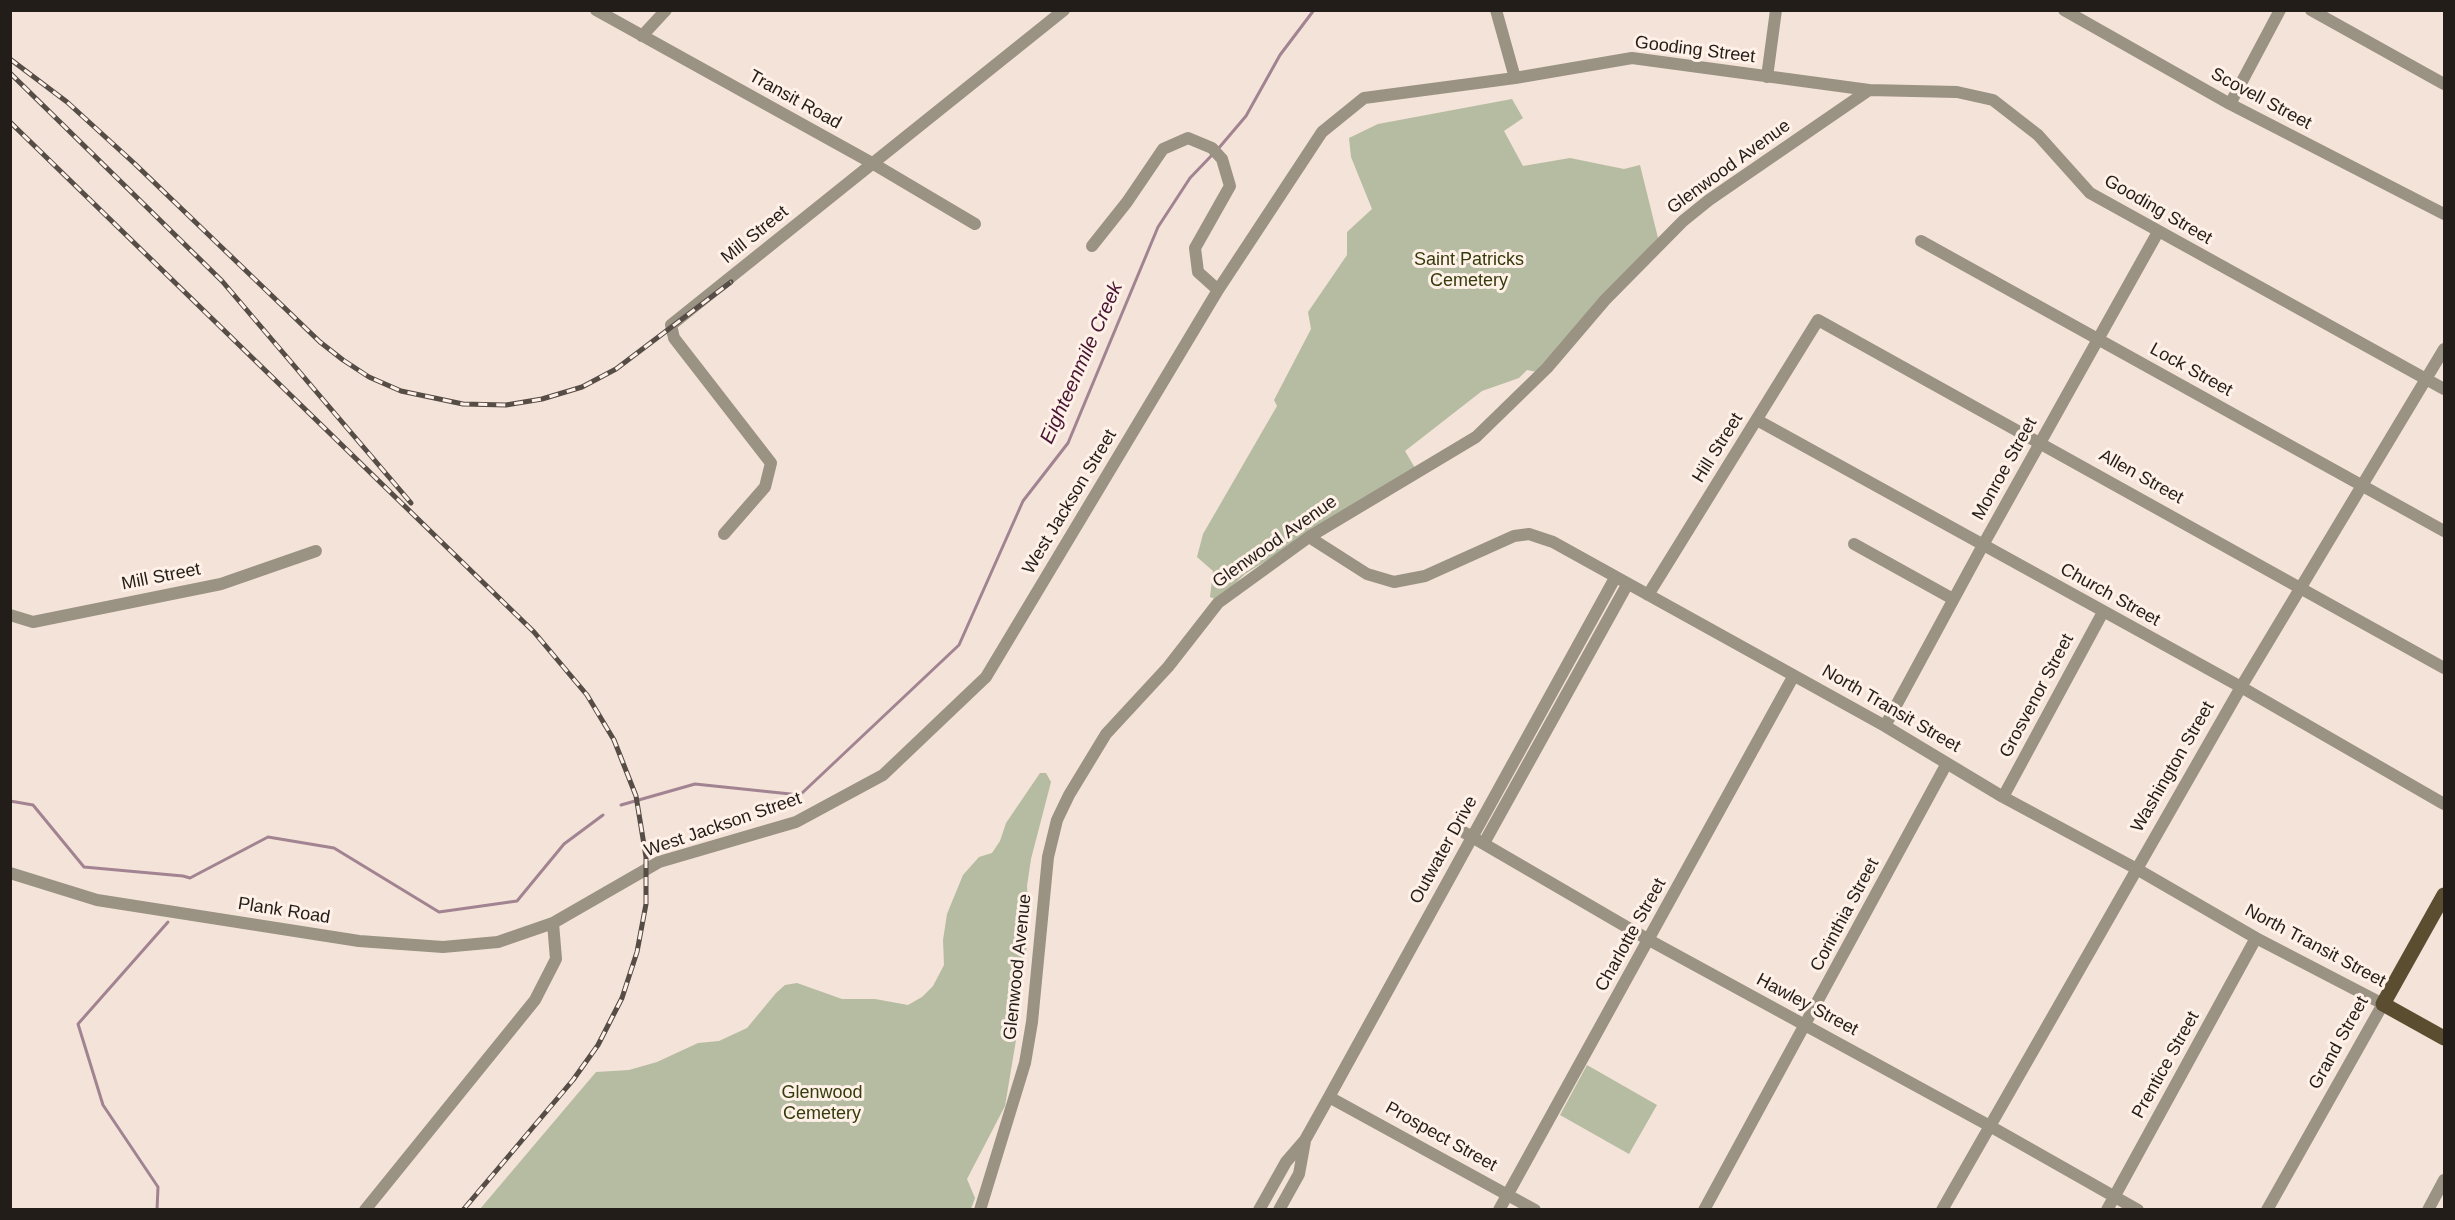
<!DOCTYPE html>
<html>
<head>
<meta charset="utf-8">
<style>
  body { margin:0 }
  #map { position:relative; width:2455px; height:1220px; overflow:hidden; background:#f4e3d8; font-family:Arial,sans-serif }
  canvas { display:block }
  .frame { position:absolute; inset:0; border:12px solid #231d19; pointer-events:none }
</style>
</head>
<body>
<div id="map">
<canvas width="2455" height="1220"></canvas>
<div class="frame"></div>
</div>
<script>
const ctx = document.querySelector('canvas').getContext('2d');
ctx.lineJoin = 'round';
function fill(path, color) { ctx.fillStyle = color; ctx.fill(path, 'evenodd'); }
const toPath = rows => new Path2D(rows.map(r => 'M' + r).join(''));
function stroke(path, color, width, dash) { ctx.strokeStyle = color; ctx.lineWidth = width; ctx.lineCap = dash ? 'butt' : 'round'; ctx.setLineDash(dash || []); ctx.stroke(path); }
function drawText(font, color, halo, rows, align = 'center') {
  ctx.font = font + ' Arial,sans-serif'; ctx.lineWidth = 6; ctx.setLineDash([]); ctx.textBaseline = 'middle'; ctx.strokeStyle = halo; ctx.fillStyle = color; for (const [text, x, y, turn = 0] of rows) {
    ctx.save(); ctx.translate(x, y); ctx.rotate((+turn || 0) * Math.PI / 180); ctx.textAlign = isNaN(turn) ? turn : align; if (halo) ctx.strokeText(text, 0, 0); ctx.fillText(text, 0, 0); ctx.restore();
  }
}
fill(toPath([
  [1512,99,1523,118,1504,131,1523,166,1570,158,1624,169,1640,165,1658,238,1537,372,1527,370,1519,378,1482,391,1405,451,1415,468,1245,574,1218,600,1210,597,1213,571,1197,557,1203,534,1277,406,1274,400,1311,329,1308,312,1347,255,1347,232,1372,209,1351,157,1349,138,1378,124],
  [1040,773,1046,773,1051,782,1031,859,1027,886,1029,925,1017,1034,1005,1106,967,1179,975,1198,971,1209,480,1209,596,1072,629,1070,657,1062,698,1043,719,1041,747,1028,776,993,785,985,797,983,842,999,875,999,908,1005,922,997,933,986,944,965,943,940,947,914,963,875,979,857,992,853,1000,841,1006,823],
  [1587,1065,1657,1105,1629,1154,1560,1115]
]), '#b5bca1');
stroke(toPath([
  [1218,149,1246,116,1280,55,1314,10],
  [10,801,33,805,84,867,183,876,190,878,268,837,334,848,439,912,517,901,564,844,603,815],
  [621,805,695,784,800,795,959,645,1023,501,1068,443,1158,227,1190,178,1213,154],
  [157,1210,158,1187,103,1105,78,1024,168,922]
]), '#a28391', 3);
stroke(toPath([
  [596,10,872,163,975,224],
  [1496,10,1515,78],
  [2064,10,2230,104,2444,214],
  [2311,10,2444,84],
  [642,36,666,10],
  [1767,77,1776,10],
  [2230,104,2280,10],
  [1921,241,2444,531],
  [1092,246,1127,202,1163,149,1188,138,1212,148,1222,159,1230,186,1195,248,1198,272,1218,290],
  [1757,420,2241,687,2444,804],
  [724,534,765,487,771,463,674,338,671,325,1064,10],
  [1309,537,1367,574,1394,582,1425,576,1514,536,1529,534,1553,542,1885,726,2003,797,2135,868,2256,938,2383,1004,2267,1210],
  [1854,544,1953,599],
  [1648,595,1818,320,2444,668],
  [10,615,33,622,221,584,316,551],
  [1885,726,1983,545,2158,232],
  [2003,797,2103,612],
  [1460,830,1649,940,1988,1125,2138,1210],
  [1484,843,1627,585],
  [10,873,97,900,359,941,443,947,498,942,553,923,659,862,796,822,883,775,986,677,1218,290,1322,132,1364,98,1515,78,1632,58,1869,90,1957,92,1993,100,2038,135,2090,193,2444,389],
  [1329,1097,1535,1210],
  [365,1210,535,1000,556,959,553,923],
  [980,1210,1025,1063,1032,1022,1048,857,1057,820,1069,795,1106,734,1168,667,1218,603,1309,537,1476,437,1547,368,1605,300,1683,221,1709,200,1869,90],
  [1259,1210,1286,1162,1305,1140,1329,1097,1615,578],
  [1279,1210,1299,1174,1305,1141],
  [1499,1210,1793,677],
  [1704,1210,1947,763],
  [1942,1210,2241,687,2444,349],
  [2107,1210,2256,938],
  [2428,1210,2444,1180]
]), '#9a9282', 12);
stroke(toPath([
  [2444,895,2383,1004,2444,1038]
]), '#5b4d30', 15);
const rail = toPath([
  [10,59,67,102,135,164,320,342,343,360,369,377,401,391,463,404,506,405,542,399,582,387,616,369,731,282],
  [10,73,222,281,411,503],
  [10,122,534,632,587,695,614,740,636,796,646,857,646,904,637,952,622,998,598,1045,573,1080,463,1210]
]);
stroke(rail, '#564d47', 5);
stroke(rail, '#fff1e8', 3, [9]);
drawText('18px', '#231d19', '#fff1e8', [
  ["Gooding Street",1695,50,7],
  ["Scovell Street",2261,99,28],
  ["Transit Road",795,100,29],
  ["Glenwood Avenue",1729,167,-36],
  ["Gooding Street",2158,210,30],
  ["Mill Street",755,235,-39],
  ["Lock Street",2191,370,29],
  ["Hill Street",1718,448,-58],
  ["Monroe Street",2005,469,-61],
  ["Allen Street",2141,477,29],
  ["West Jackson Street",1070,502,-59],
  ["Glenwood Avenue",1275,542,-35],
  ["Mill Street",161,577,-11],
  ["Church Street",2110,595,29],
  ["Grosvenor Street",2037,696,-62],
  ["North Transit Street",1891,709,30],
  ["Washington Street",2173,767,-60],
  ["West Jackson Street",723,825,-19],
  ["Outwater Drive",1444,850,-61],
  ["Plank Road",284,911,9],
  ["Corinthia Street",1845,915,-62],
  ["Charlotte Street",1631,935,-61],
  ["North Transit Street",2315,946,28],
  ["Glenwood Avenue",1018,967,-84],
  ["Hawley Street",1807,1005,28],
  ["Grand Street",2339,1043,-61],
  ["Prentice Street",2166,1065,-61],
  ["Prospect Street",1441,1137,29]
]);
drawText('18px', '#343c0c', '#fff1e8', [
  ["Saint Patricks",1469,260],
  ["Cemetery",1469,281],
  ["Glenwood",822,1093],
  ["Cemetery",822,1114]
]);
drawText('italic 20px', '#481533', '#fff1e8', [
  ["Eighteenmile Creek",1082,363,-66]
]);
</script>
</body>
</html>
